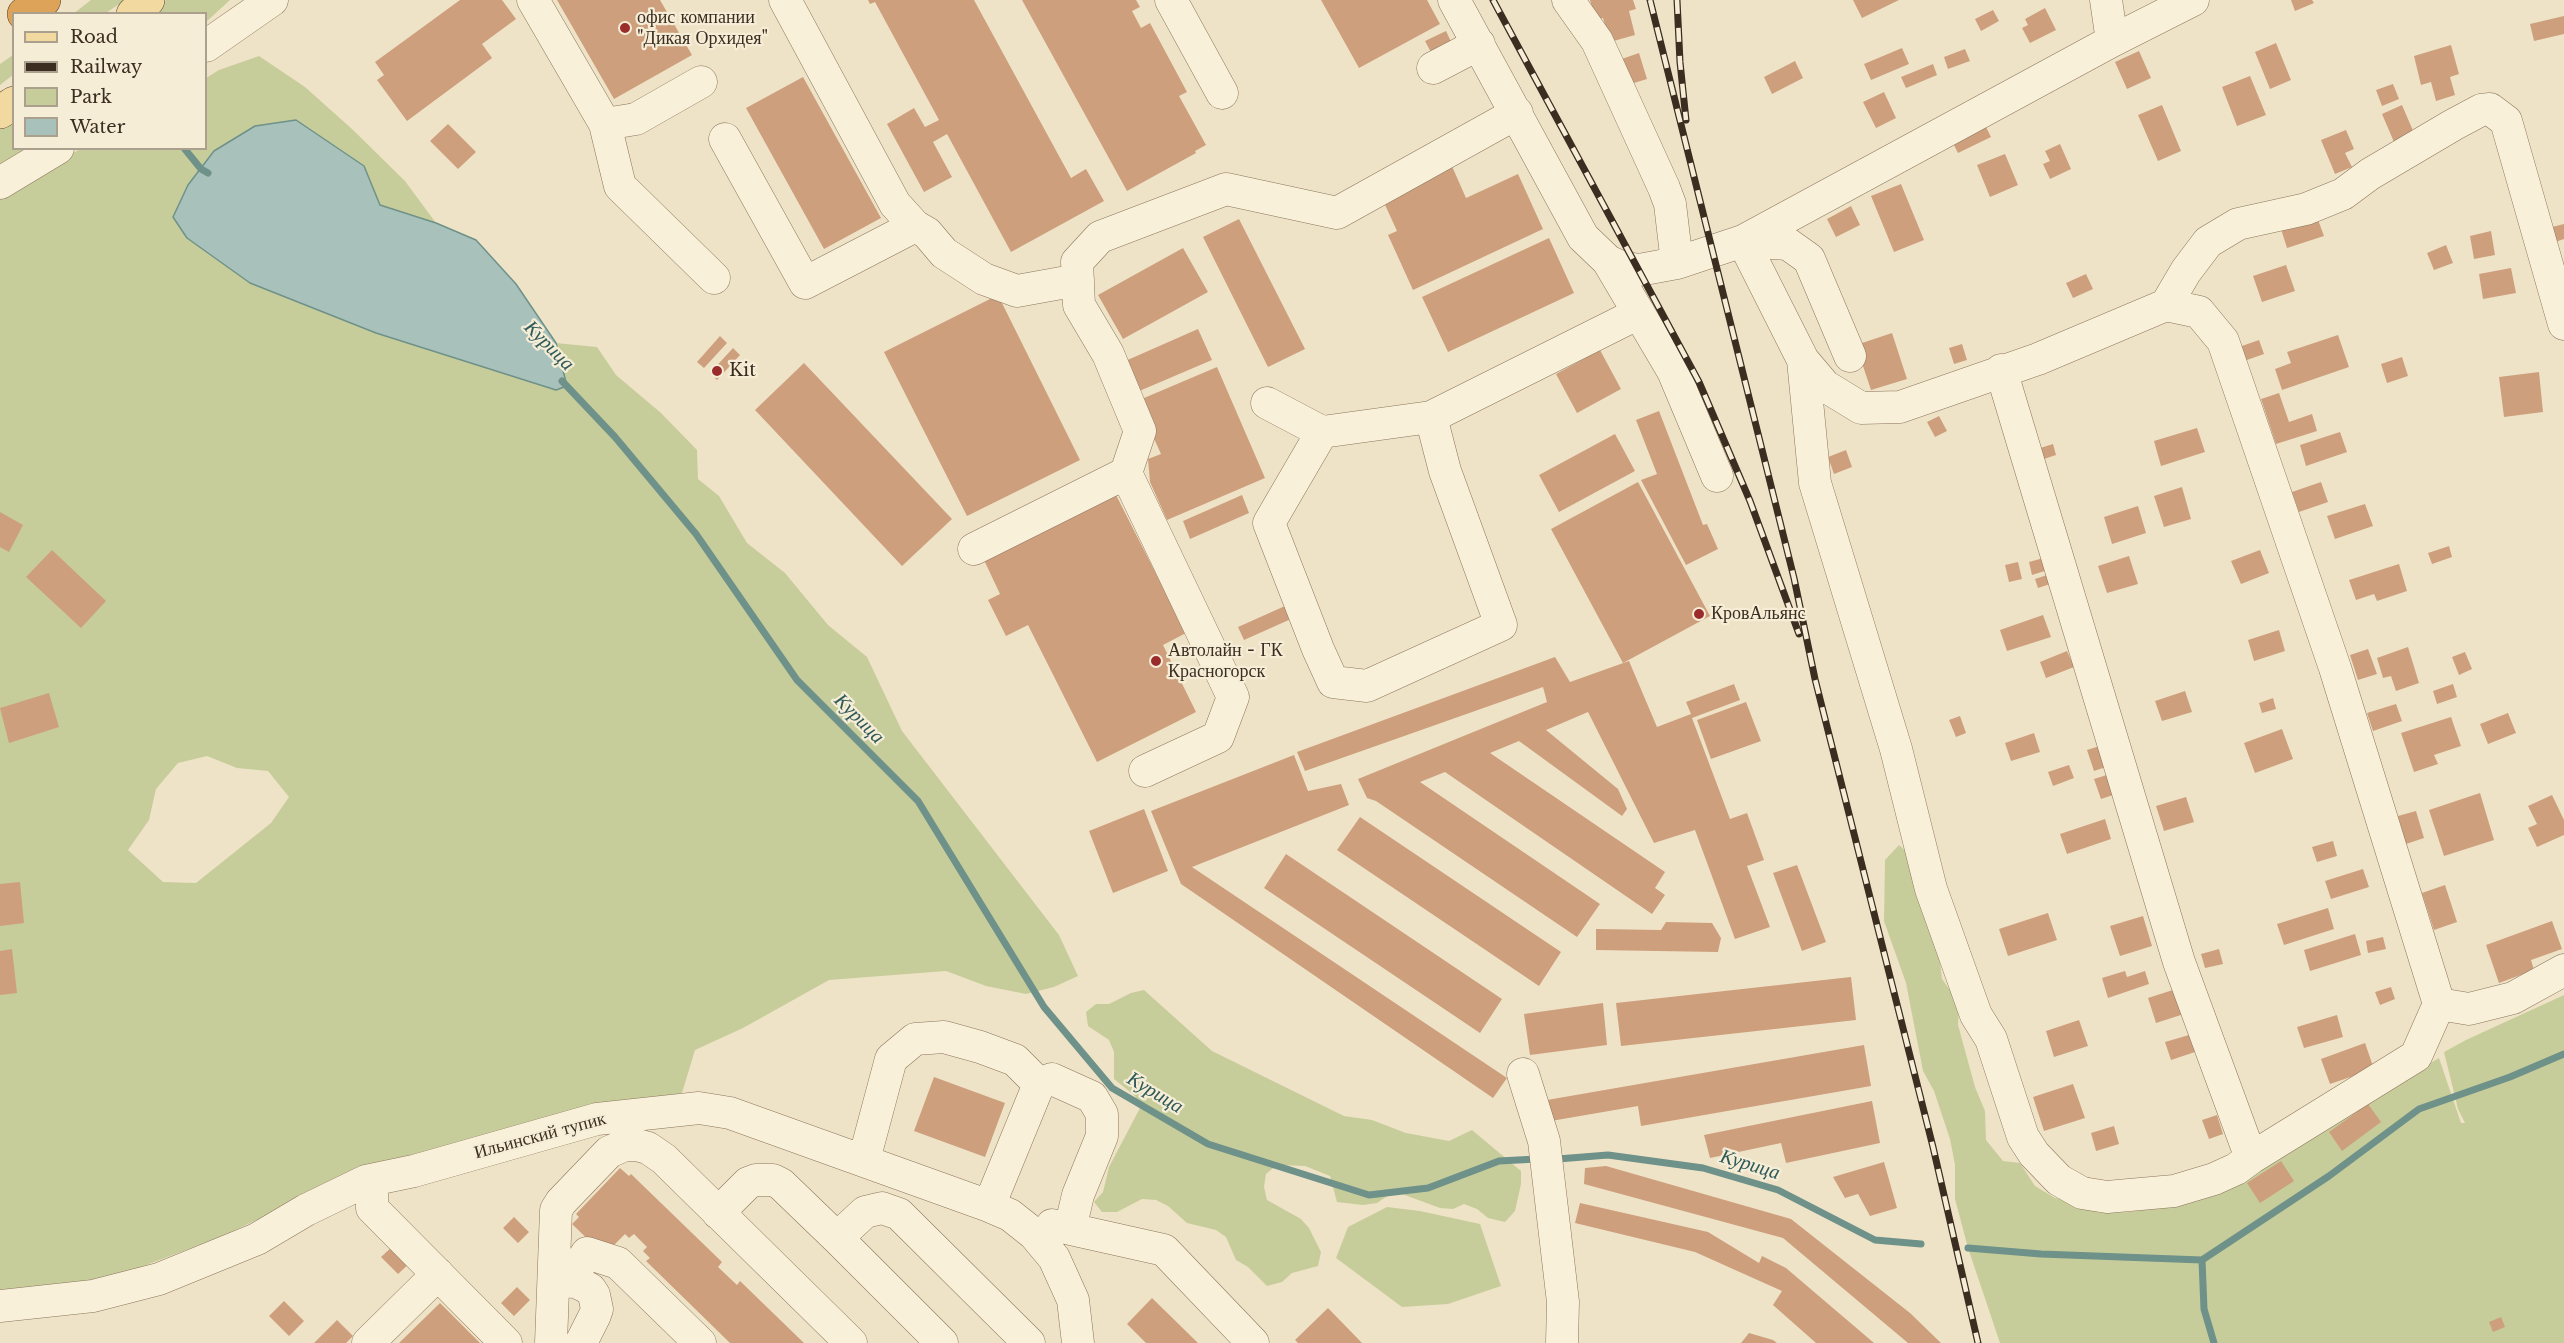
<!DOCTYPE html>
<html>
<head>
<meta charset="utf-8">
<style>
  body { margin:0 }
  #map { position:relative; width:2564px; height:1343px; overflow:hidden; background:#efe3c7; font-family:"Libre Baskerville",serif }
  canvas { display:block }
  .legend { position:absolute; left:12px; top:12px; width:195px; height:138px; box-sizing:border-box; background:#f6edd7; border:2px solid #aba08e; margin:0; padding:8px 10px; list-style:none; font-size:18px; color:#3b2d20 }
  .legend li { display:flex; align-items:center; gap:12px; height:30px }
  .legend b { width:30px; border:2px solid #aba08e }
</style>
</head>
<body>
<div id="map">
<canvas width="2564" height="1343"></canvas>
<ul class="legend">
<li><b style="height:8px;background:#f1d99f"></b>Road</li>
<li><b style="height:8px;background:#3b2d20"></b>Railway</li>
<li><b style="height:16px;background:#c7cd9a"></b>Park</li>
<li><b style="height:16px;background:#a8c2bb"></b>Water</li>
</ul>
</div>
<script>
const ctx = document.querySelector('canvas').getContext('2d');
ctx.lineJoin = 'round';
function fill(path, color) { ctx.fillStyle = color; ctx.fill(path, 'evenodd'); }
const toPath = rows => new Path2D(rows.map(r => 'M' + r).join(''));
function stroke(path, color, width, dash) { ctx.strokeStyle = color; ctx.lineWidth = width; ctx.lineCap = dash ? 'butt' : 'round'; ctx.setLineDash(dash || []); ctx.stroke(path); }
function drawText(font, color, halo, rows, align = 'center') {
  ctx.font = font + ' "Libre Baskerville",serif'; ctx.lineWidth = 4.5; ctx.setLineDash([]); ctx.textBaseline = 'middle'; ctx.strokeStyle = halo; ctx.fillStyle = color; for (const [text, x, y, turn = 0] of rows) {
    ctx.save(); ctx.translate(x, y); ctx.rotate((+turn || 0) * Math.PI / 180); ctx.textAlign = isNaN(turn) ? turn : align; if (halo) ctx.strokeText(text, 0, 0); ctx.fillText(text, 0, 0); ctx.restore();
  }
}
fill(toPath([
  [91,0,125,0,106,13,73,14],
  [166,0,230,0,206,22,206,14,151,14],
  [13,55,13,75,0,85,0,64],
  [259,56,305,87,352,129,405,181,436,223,380,205,364,166,296,120,187,238,250,283,376,333,556,390,567,386,556,343,597,347,616,375,661,413,697,450,698,479,719,496,747,543,785,573,828,625,867,657,902,731,1059,935,1078,976,1054,987,1026,994,986,986,946,971,829,980,743,1028,695,1050,682,1093,560,1117,358,1173,220,1237,91,1286,0,1294,0,197,80,149,206,148,206,78,219,70],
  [207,756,237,768,268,771,289,797,271,823,196,883,163,882,128,850,149,820,156,789,178,763],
  [13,120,14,148,26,149,0,164,0,129],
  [1899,845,1908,853,1915,891,1938,946,1942,979,1952,993,1959,1011,1958,1025,1975,1087,1985,1111,1986,1140,2003,1161,2020,1163,2035,1186,2055,1198,2080,1204,2100,1213,2130,1212,2153,1208,2288,1145,2439,1058,2461,1123,2465,1123,2458,1109,2444,1052,2466,1040,2564,995,2564,1343,2000,1343,1968,1248,1955,1199,1955,1165,1950,1139,1934,1091,1923,1071,1906,983,1884,921,1885,860],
  [1144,990,1212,1051,1344,1116,1372,1120,1406,1133,1449,1141,1472,1130,1521,1171,1521,1184,1515,1211,1505,1222,1488,1218,1477,1209,1464,1204,1453,1209,1440,1208,1402,1194,1389,1195,1377,1203,1363,1205,1337,1202,1330,1176,1305,1166,1277,1165,1266,1174,1264,1187,1267,1200,1301,1219,1309,1228,1321,1252,1318,1266,1292,1273,1282,1282,1267,1286,1248,1267,1236,1260,1226,1237,1216,1230,1187,1223,1168,1206,1156,1200,1142,1199,1117,1212,1102,1212,1094,1202,1103,1192,1109,1167,1140,1108,1135,1096,1114,1079,1114,1052,1109,1040,1088,1026,1086,1012,1096,1004,1109,1004,1131,993],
  [1387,1207,1420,1211,1480,1224,1501,1286,1448,1304,1402,1307,1336,1258,1348,1227]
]), '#c7cd9a');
const water = toPath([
  [296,120,364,166,380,205,436,223,476,240,516,284,556,343,567,386,556,390,376,333,250,283,187,238,173,217,188,185,214,151,255,126,296,120]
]);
fill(water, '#a8c2bb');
stroke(water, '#6e9189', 1.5);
stroke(toPath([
  [184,148,201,169,208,173],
  [562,381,615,437,696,534,797,680,918,801,1044,1007,1112,1088,1208,1144,1369,1195,1428,1188,1499,1161,1537,1159],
  [1558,1159,1608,1155,1703,1168,1778,1190,1875,1240,1921,1244],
  [1968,1248,2041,1254,2202,1260],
  [2202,1260,2329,1176,2419,1109,2510,1077,2564,1054],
  [2202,1260,2204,1309,2214,1343]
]), '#6e9189', 7);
fill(toPath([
  [460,0,502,0,516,19,482,44,492,58,407,121,377,80,384,75,375,62],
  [557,0,660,0,692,55,614,99],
  [868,0,974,0,1071,178,1086,169,1104,201,1011,252,947,134,933,142,952,177,924,192,887,124,914,108,925,127,939,120,875,2,870,4],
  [1022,0,1136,0,1140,7,1132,11,1141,28,1150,23,1187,92,1179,96,1206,145,1195,151,1196,153,1127,191],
  [1321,0,1427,0,1440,24,1359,68],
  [1590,0,1633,0,1636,9,1629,11,1635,35,1610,42,1603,18,1596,20],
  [1853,0,1899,0,1862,18],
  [2291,0,2312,0,2314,3,2295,11],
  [2045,8,2056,30,2030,43,2022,28,2028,25,2025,19],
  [1993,10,1999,21,1981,31,1975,19],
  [2564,16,2564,34,2534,41,2530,24],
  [1446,31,1454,48,1434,58,1425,41],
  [2276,43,2291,80,2270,89,2255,52],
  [2451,45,2459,74,2450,77,2455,95,2436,101,2431,82,2421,85,2414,56],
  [1902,48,1909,64,1871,80,1864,64],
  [1965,49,1970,61,1948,69,1944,57],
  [2139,51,2151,78,2127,89,2115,62],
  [1639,53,1647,79,1621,87,1613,62],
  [1795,61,1803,78,1772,94,1764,77],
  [1933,64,1937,75,1906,88,1901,77],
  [2250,76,2266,115,2237,126,2222,87],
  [803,77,881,218,824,249,746,108],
  [2393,84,2399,99,2382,106,2376,90],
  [1884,92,1896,118,1876,128,1863,102],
  [2162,105,2181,151,2158,161,2138,115],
  [2402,105,2414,133,2394,142,2382,114],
  [448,124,476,152,458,169,430,141],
  [1985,125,1991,137,1958,153,1952,141],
  [2346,130,2354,149,2345,153,2352,167,2335,174,2321,140],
  [2060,144,2071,169,2050,179,2043,164,2050,161,2045,151],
  [2005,154,2018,185,1990,197,1977,165],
  [1451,164,1466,198,1518,174,1543,229,1413,290,1388,235,1397,231,1381,196],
  [1901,184,1924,240,1894,252,1871,196],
  [1851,206,1860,225,1836,237,1827,219],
  [2317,217,2324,236,2287,248,2281,229],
  [1239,219,1305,349,1268,367,1203,237],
  [2564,224,2564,239,2555,242,2552,227],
  [2491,231,2495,255,2474,259,2470,236],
  [1549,238,1574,293,1448,352,1422,297],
  [2446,245,2453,263,2434,270,2427,253],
  [1183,248,1208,292,1123,339,1098,295],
  [2286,265,2295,291,2262,302,2253,276],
  [2511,268,2516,293,2483,299,2479,274],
  [2086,274,2093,289,2073,298,2066,283],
  [998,295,1080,460,967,516,884,352],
  [1198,329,1212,360,1137,392,1123,362],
  [1892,333,1907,379,1871,390,1856,345],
  [2338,335,2349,367,2282,390,2275,369,2291,363,2287,352],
  [720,336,727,343,704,368,697,362],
  [2259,340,2264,354,2244,361,2239,347],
  [1962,344,1967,360,1954,364,1949,348],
  [733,348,740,355,717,380,710,373],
  [1600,350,1621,389,1577,413,1556,374],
  [2402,357,2408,376,2387,383,2381,364],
  [804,363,952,519,902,566,755,410],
  [1217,367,1265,478,1167,520,1150,482,1148,459,1161,454,1137,401],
  [2539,372,2543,412,2504,417,2499,377],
  [2279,393,2289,422,2312,414,2317,431,2276,444,2261,399],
  [1659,411,1703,525,1707,524,1718,549,1686,565,1641,480,1657,474,1636,420],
  [1939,416,1947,431,1935,437,1927,422],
  [2197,428,2205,452,2161,466,2154,441],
  [2340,432,2347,452,2306,466,2300,445],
  [1615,434,1635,471,1559,512,1539,475],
  [2053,444,2056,455,2038,461,2034,450],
  [1846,450,1852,467,1834,474,1828,457],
  [1638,482,1710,616,1623,663,1551,529],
  [2321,482,2328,502,2299,512,2292,492],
  [2182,487,2191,519,2164,527,2154,496],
  [1115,493,1186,633,1163,645,1196,712,1097,762,1028,625,1006,636,988,600,1000,594,984,560],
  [1242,495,1249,513,1190,539,1183,521],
  [2365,504,2373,526,2335,539,2327,516],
  [2138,506,2146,533,2112,544,2104,517],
  [0,512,23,525,9,552,0,547],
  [2449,546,2452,557,2432,564,2428,553],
  [52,550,106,601,81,628,26,577],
  [2260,550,2269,573,2241,584,2231,561],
  [2129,556,2138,584,2107,593,2098,566],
  [2047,557,2051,569,2032,575,2029,562],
  [2018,562,2022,579,2009,582,2005,565],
  [2399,564,2407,591,2377,601,2374,594,2356,600,2349,580],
  [2050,574,2053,583,2038,588,2035,579],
  [1285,606,1291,619,1244,640,1238,627],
  [2043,615,2051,637,2007,651,2000,630],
  [2279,630,2285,651,2254,661,2248,640],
  [2408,647,2419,683,2396,691,2391,676,2383,678,2377,658],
  [2368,649,2377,674,2358,680,2350,655],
  [2067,651,2074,667,2046,678,2040,662],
  [2465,652,2472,669,2459,675,2452,657],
  [1555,657,1570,682,1629,661,1657,727,1691,714,1686,702,1734,684,1740,700,1692,718,1730,819,1747,813,1764,860,1747,866,1770,927,1735,939,1695,830,1654,843,1588,712,1546,730,1618,789,1627,809,1622,816,1519,741,1490,753,1665,872,1655,888,1665,895,1652,914,1445,772,1420,782,1600,904,1577,937,1376,801,1367,798,1358,779,1547,702,1543,687,1305,771,1297,752],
  [2453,684,2457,697,2437,704,2433,691],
  [2185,691,2192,712,2162,721,2155,701],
  [49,693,59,727,9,743,0,708],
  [2273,698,2276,709,2262,713,2259,703],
  [1746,702,1761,741,1711,759,1697,720],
  [2396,704,2402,721,2373,731,2367,713],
  [2508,713,2516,733,2488,744,2480,724],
  [1960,716,1966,733,1956,737,1949,720],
  [2451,717,2461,746,2434,755,2438,764,2414,772,2401,733],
  [2282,729,2293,759,2255,773,2244,743],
  [2034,733,2040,752,2011,761,2005,743],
  [2106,744,2112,765,2094,771,2087,750],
  [1294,755,1308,791,1341,784,1349,805,1192,867,1507,1078,1493,1098,1181,884,1151,811],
  [2069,765,2074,778,2053,786,2048,772],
  [2110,774,2116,794,2101,799,2094,779],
  [2480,793,2494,840,2444,856,2429,810],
  [2552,795,2564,820,2564,835,2537,847,2528,828,2537,824,2528,806],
  [2186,797,2194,822,2164,831,2156,806],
  [1144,809,1168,871,1113,893,1089,831],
  [2416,811,2424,838,2406,844,2398,816],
  [1360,817,1561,952,1539,986,1337,850],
  [2105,819,2111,839,2067,854,2060,834],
  [2333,841,2337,856,2317,862,2312,847],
  [1286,854,1502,999,1480,1033,1264,888],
  [1797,865,1826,942,1802,951,1773,873],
  [2363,869,2369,887,2331,899,2325,881],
  [20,882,24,923,0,926,0,884],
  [2445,885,2457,922,2434,930,2422,893],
  [2328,908,2334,929,2284,945,2277,924],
  [2048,913,2057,940,2008,956,1999,929],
  [2143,916,2152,946,2120,956,2110,926],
  [2552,921,2562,949,2531,960,2534,970,2499,983,2486,945],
  [1666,922,1712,923,1721,938,1718,952,1596,950,1596,929,1661,930],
  [2355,934,2361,955,2310,971,2304,950],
  [2383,937,2386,949,2368,953,2366,941],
  [12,949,17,993,0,995,0,951],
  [2219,949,2223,964,2205,968,2201,954],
  [2125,971,2127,977,2145,971,2149,984,2108,998,2102,978],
  [1851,977,1856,1020,1621,1046,1616,1003],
  [2391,987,2395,999,2380,1005,2375,992],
  [2176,989,2184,1014,2156,1023,2148,998],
  [1603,1003,1607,1045,1530,1055,1524,1014],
  [2337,1015,2343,1037,2304,1048,2297,1027],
  [2079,1020,2088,1046,2054,1057,2046,1031],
  [2189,1035,2195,1052,2171,1060,2165,1042],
  [2365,1043,2374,1069,2330,1084,2321,1059],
  [1864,1045,1871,1086,1641,1126,1638,1106,1551,1121,1547,1100],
  [934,1077,1005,1103,985,1157,914,1131],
  [2073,1084,2085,1118,2044,1131,2033,1097],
  [1872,1101,1880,1143,1786,1163,1781,1143,1710,1158,1704,1135],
  [2368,1104,2381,1122,2342,1151,2329,1132],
  [2217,1115,2223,1134,2209,1139,2202,1120],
  [2114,1126,2119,1144,2096,1151,2091,1133],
  [2281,1161,2294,1181,2260,1203,2247,1183],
  [1884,1162,1897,1208,1870,1216,1858,1194,1845,1198,1833,1177],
  [1606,1166,1791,1219,1910,1313,1941,1343,1908,1343,1783,1238,1584,1184,1585,1168],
  [620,1168,629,1176,631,1174,722,1262,718,1267,737,1285,740,1281,804,1343,730,1343,646,1261,650,1258,643,1251,647,1247,634,1234,629,1238,625,1234,611,1248,601,1252,572,1224,579,1217,576,1214],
  [1580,1203,1708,1232,1759,1263,1762,1256,1786,1268,1874,1343,1816,1343,1773,1305,1782,1291,1695,1252,1575,1223],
  [514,1217,529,1232,518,1243,503,1228],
  [394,1245,411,1262,398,1274,381,1257],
  [517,1287,530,1300,514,1316,501,1303],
  [1152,1298,1198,1343,1146,1343,1127,1324],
  [284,1301,304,1321,289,1336,269,1316],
  [440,1303,480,1343,399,1343],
  [1328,1308,1362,1343,1298,1343,1295,1340],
  [2501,1317,2505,1327,2493,1332,2489,1322],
  [337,1320,353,1336,346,1343,314,1343],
  [1749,1333,1773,1340,1777,1343,1741,1343]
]), '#cd9f7d');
const minor = toPath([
  [533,0,605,124,620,186,714,278],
  [785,0,895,204,915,226],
  [1171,0,1222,93],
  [1454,0,1583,237,1608,261,1673,371,1717,476],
  [1568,0,1597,41,1664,188,1670,204,1677,263],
  [2106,0,2112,41],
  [206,46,272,0],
  [1433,68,1479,44],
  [605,124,636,119,701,82],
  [725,139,805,283,915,226,927,233,944,253,984,279,1017,291,1078,280],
  [0,183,58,148],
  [1743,241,1803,360,1825,386,1861,408,1900,407,2038,359,2166,305,2186,271,2208,242,2238,224,2306,209,2343,194,2370,174,2453,125,2481,110,2490,109,2506,121,2564,324],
  [1743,241,1788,244,1809,259,1850,356],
  [1608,261,1621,267,1639,270,1677,263,1743,241,2112,41,2193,0],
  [2166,305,2199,312,2223,341,2335,668,2439,1004,2416,1056,2251,1158],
  [1803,360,1815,483,1896,749,1931,889,1976,1015,1991,1039,2023,1137,2034,1154,2059,1180,2082,1193,2107,1197,2174,1191,2214,1179,2236,1169,2251,1158,2179,962,2001,370],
  [1267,403,1322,432,1431,417,1639,313],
  [1322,432,1269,523,1318,649,1333,682,1367,686,1501,625,1445,471,1431,417],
  [974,549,1126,473],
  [1145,771,1218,737,1233,697,1126,473,1140,431,1108,354,1079,305,1077,262,1100,237,1226,189,1337,213,1517,113],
  [2439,1004,2469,1009,2513,998,2564,970],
  [1523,1074,1544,1141,1563,1302,1562,1343],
  [864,1160,891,1059,915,1039,944,1037,980,1047,1015,1060,1039,1084],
  [372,1180,372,1208,506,1343],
  [989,1206,1039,1084,1052,1079,1092,1097,1102,1114,1102,1136,1078,1195,1070,1229],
  [718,1213,748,1183,756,1180,773,1180,781,1184,837,1238],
  [1052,1225,1164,1250,1253,1343],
  [554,1281,576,1282,590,1289,594,1295,597,1309,595,1315,581,1343],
  [569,1281,587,1253,618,1263,700,1343],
  [0,1306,93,1296,159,1279,257,1239,306,1210,366,1181,414,1171,597,1119,699,1108,730,1113,989,1206,1010,1215,1034,1234,1054,1258,1073,1300,1078,1343],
  [368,1343,438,1274],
  [551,1343,556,1210,561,1202,609,1152,625,1145,637,1145,648,1148,664,1159,851,1343],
  [942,1343,837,1238,865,1212,882,1208,899,1214,1029,1343]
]);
const major = toPath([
  [133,14,148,0],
  [0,112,14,103]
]);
const highway = toPath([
  [24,14,44,0]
]);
stroke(minor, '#8b755c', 33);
stroke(major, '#594330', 34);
stroke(highway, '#594330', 34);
stroke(minor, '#f9f0da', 32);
stroke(major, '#f1d99f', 33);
stroke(highway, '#dda459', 33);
const rail = toPath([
  [1493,0,1699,382,1750,501,1799,634],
  [1650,0,1794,578,1815,679,1933,1147,1978,1343],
  [1677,0,1680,62,1686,120]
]);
stroke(rail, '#3b2d20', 7);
stroke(rail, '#f6edd7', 4.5, [14]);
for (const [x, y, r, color] of [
  [625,28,6,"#9a2c2c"],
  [717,371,6,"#9a2c2c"],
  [1699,614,6,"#9a2c2c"],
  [1156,661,6,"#9a2c2c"]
]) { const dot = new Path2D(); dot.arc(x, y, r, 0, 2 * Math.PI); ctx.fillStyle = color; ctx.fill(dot); stroke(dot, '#f6edd7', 2); }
drawText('18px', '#3b2d20', '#f6edd7', [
  ["офис компании",637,18],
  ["\"Дикая Орхидея\"",637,39],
  ["Kit",729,371],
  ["КровАльянс",1711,614],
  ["Автолайн - ГК",1168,651],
  ["Красногорск",1168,672]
], 'left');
drawText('18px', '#3b2d20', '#f6edd7', [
  ["Ильинский тупик",540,1136,-15]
]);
drawText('italic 20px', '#2f5a58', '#f6edd7', [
  ["Курица",549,346,45],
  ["Курица",859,719,45],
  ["Курица",1155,1093,31],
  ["Курица",1750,1165,17]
]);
</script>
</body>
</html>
